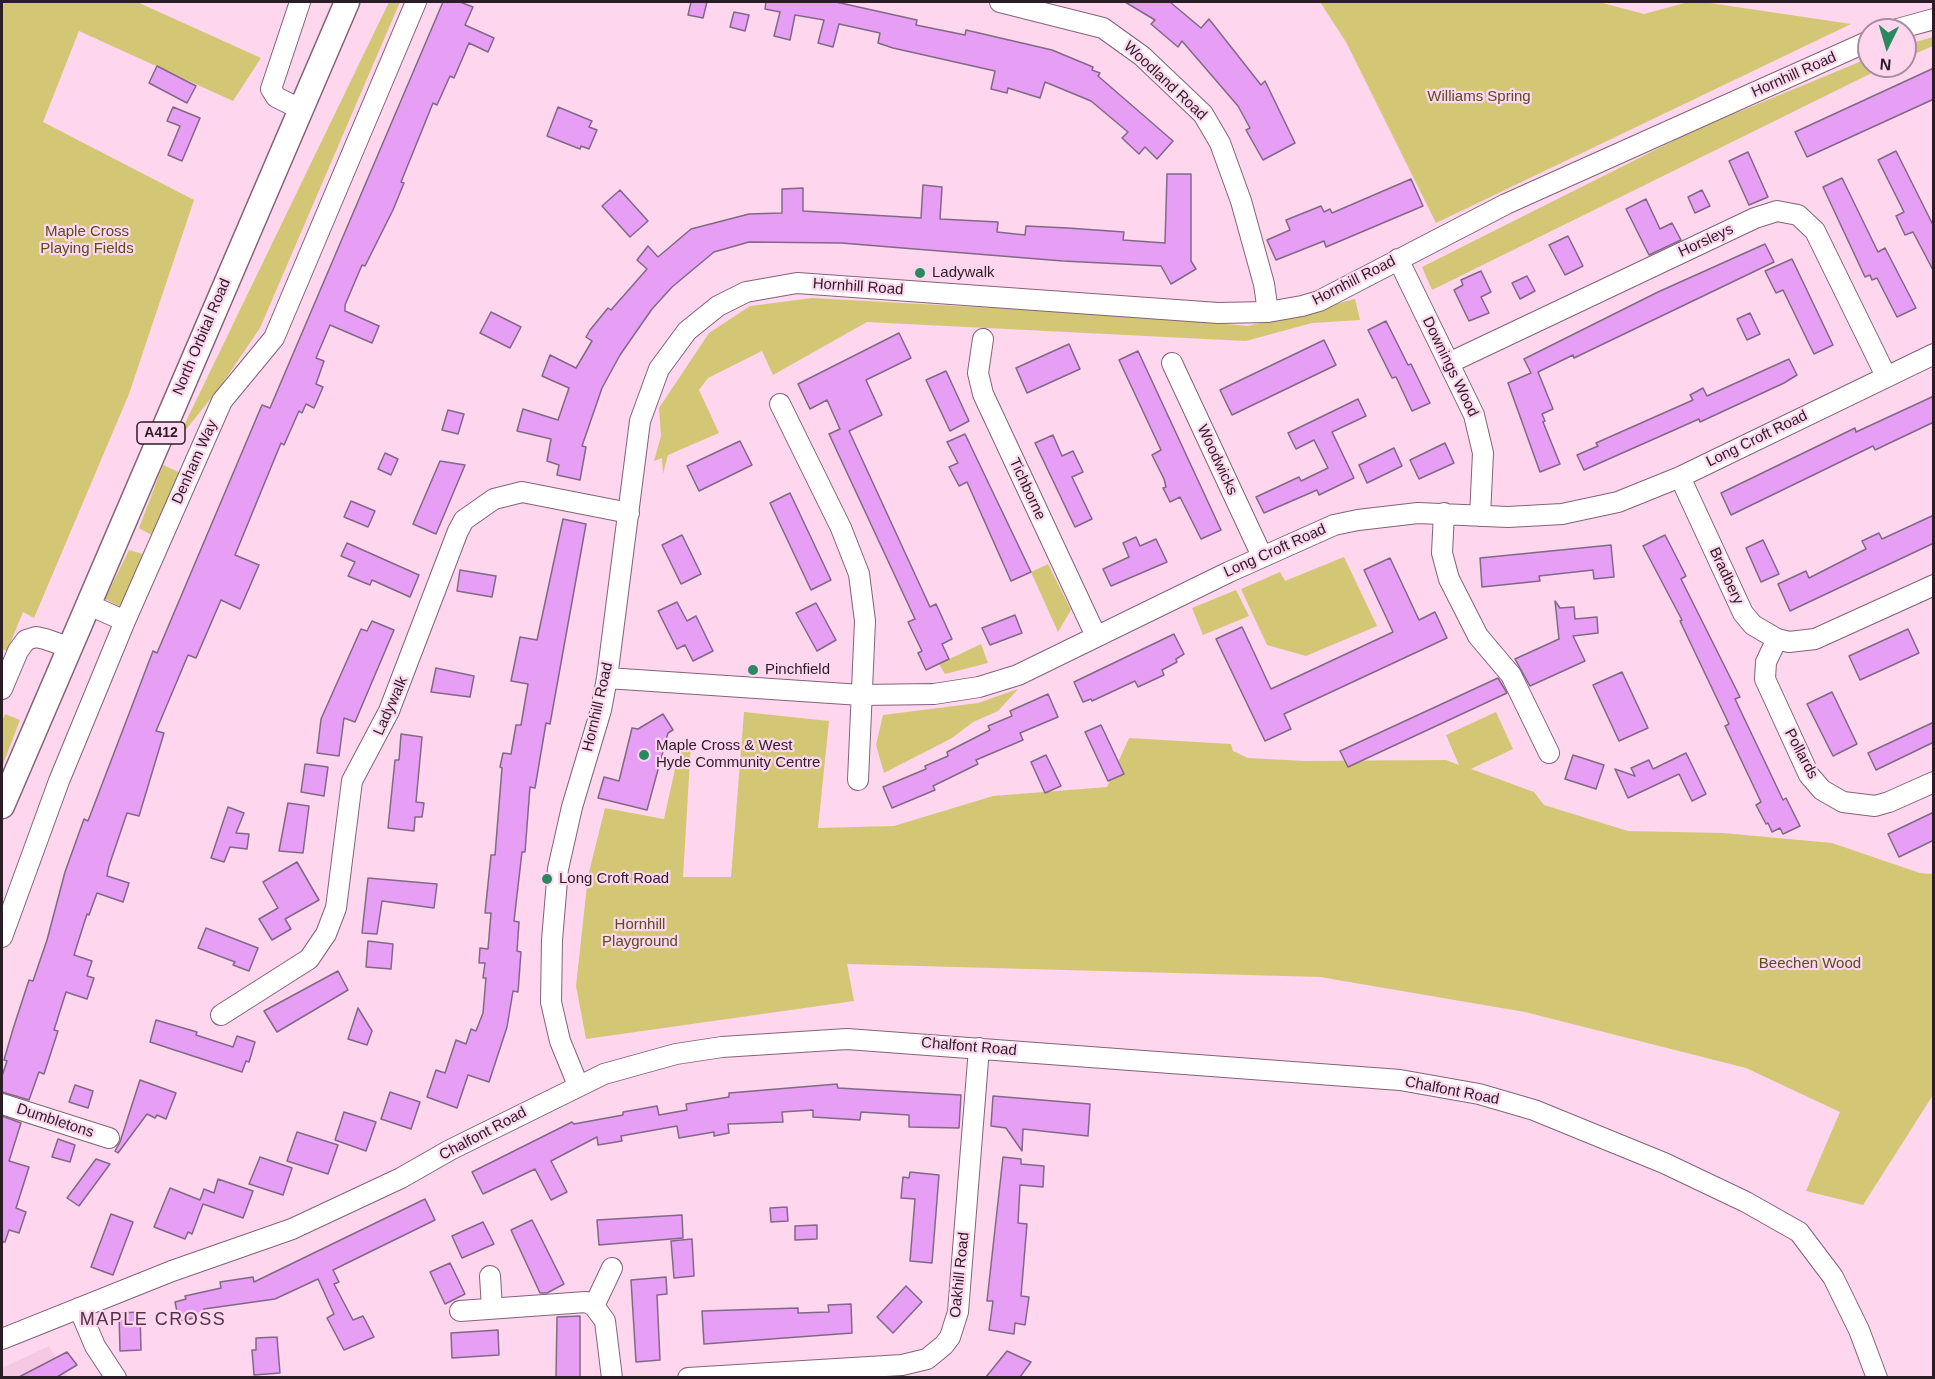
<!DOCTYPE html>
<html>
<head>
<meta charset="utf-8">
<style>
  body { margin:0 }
  #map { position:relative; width:1935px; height:1379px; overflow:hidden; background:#fed6ee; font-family:Helvetica,sans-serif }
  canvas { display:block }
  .frame { position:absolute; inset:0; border:3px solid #2b1d26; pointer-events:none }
  .north { position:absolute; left:1857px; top:18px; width:60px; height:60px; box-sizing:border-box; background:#fed6ee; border:2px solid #aa8c9e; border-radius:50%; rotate:185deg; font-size:16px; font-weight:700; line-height:24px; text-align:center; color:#2b1d26 }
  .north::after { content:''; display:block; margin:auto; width:21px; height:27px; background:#2b8961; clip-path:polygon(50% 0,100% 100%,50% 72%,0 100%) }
</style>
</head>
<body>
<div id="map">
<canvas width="1935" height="1379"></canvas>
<div class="frame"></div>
<div class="north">N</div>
</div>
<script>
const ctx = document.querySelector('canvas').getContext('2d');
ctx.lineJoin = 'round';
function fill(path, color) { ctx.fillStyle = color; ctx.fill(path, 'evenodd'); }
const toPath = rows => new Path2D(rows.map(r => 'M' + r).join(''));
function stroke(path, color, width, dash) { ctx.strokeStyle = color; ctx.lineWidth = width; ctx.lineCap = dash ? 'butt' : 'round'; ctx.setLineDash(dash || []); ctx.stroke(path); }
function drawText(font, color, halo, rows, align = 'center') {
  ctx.font = font + ' Helvetica,sans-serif'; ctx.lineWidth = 4.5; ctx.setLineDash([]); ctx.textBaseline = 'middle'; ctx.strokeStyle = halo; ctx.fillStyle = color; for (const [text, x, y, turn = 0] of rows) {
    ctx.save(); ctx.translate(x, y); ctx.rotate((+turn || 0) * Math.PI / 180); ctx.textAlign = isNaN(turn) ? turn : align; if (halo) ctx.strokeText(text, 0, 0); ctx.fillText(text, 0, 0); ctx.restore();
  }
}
fill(toPath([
  [49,1346,68,1377,2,1378,2,1368]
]), '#f6c8e4');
fill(toPath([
  [2,2,137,2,261,58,233,101,79,31,43,122,194,200,129,394,34,618,23,612,7,651,2,649],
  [389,2,400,2,260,328,220,387,176,442],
  [1320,2,1599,2,1644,14,1688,2,1703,2,1851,24,1436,223,1346,42],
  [1933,37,1933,46,1905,58,1905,45],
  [1869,58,1869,66,1886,66,1432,290,1422,267,1695,130],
  [812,298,1140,316,1248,326,1355,299,1360,320,1312,323,1246,341,867,322,773,375,762,351,708,378,699,390,719,433,668,455,663,474,662,458,654,461,661,436,659,408,709,333,750,306],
  [163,465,181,473,155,537,139,528],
  [129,550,143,554,123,608,105,599],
  [1344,557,1377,626,1306,656,1267,645,1241,589,1280,572,1285,581],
  [1048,564,1071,610,1058,632,1031,572],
  [1236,590,1249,616,1203,635,1192,608],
  [981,644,988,663,945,674,939,664],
  [1018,689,998,711,973,722,952,738,884,773,876,745,883,715,978,703],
  [744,712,829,721,818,828,894,826,993,796,1107,787,1129,738,1231,744,1233,751,1248,758,1305,761,1446,760,1459,765,1446,735,1496,712,1513,749,1471,769,1534,792,1544,805,1628,831,1723,833,1832,843,1920,873,1933,874,1933,1095,1863,1205,1806,1191,1840,1112,1746,1068,1525,1012,1320,977,847,964,854,1001,586,1039,576,986,588,876,605,808,664,819,681,742,691,743,683,877,731,877],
  [5,714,20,720,2,767,2,722]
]), '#d3c776');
const building = toPath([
  [443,2,460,2,473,7,465,25,494,38,488,52,469,43,454,78,450,76,437,105,433,103,401,182,404,183,393,210,365,266,362,265,345,305,345,311,379,326,372,343,330,325,316,358,324,361,316,384,323,387,314,408,306,404,302,413,299,411,284,445,281,443,235,555,259,565,240,609,221,600,196,658,188,655,156,731,164,733,139,816,127,813,109,866,107,876,129,883,123,902,97,893,89,915,87,914,74,955,92,961,87,976,94,978,87,999,66,992,54,1030,58,1031,44,1074,39,1072,29,1100,2,1092,2,1076,7,1061,4,1060,13,1029,29,980,33,981,47,940,65,872,84,819,88,821,153,651,157,653,262,405,270,408,443,2],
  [691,2,707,2,703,18,688,15,691,2],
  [766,2,836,2,917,20,916,25,965,35,966,30,1052,50,1093,67,1092,70,1100,73,1098,76,1173,141,1157,159,1145,147,1139,154,1122,138,1128,132,1091,101,1045,82,1040,98,1008,88,1007,93,991,89,995,71,893,48,878,43,880,33,839,24,833,47,818,43,824,20,795,15,790,40,774,36,780,12,765,9,766,2],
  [1125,2,1170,2,1201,28,1209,19,1261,85,1265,81,1295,143,1263,160,1246,130,1250,128,1238,106,1182,41,1178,47,1151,24,1155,20,1125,2],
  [734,12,749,15,745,31,730,27,734,12],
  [157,66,196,86,187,103,149,83,157,66],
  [1934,68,1934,99,1807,157,1795,132,1934,68],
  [173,107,200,118,182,161,168,155,180,126,167,121,173,107],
  [558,107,592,121,589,127,597,130,589,149,581,146,580,149,547,136,558,107],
  [1896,151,1934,227,1934,272,1913,232,1905,235,1896,216,1904,212,1878,160,1896,151],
  [1748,152,1768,197,1749,205,1729,161,1748,152],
  [1167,174,1191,174,1191,261,1196,269,1171,284,1161,266,1063,261,841,243,749,242,714,252,672,287,652,309,620,355,602,388,582,446,586,447,580,480,557,475,559,465,547,461,551,439,517,431,523,409,558,420,569,388,542,376,550,355,576,368,592,341,586,337,590,330,608,308,611,310,647,269,637,260,648,246,658,257,691,229,749,214,782,213,782,189,803,188,803,211,921,218,923,185,942,187,940,219,998,222,997,232,1025,235,1026,226,1068,228,1124,232,1123,240,1165,243,1167,174],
  [1842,178,1878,252,1885,248,1916,308,1897,317,1877,278,1872,280,1870,275,1865,277,1823,187,1842,178],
  [1411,179,1423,206,1326,247,1324,241,1276,260,1267,240,1290,230,1286,220,1321,206,1324,212,1330,209,1332,213,1411,179],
  [620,190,648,221,630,237,602,206,620,190],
  [1702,190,1710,206,1695,213,1688,197,1702,190],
  [1646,199,1660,229,1672,223,1681,240,1649,255,1626,209,1646,199],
  [1568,236,1583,266,1565,275,1549,245,1568,236],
  [1765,244,1774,262,1574,358,1573,355,1538,372,1553,409,1542,414,1545,421,1543,422,1560,464,1540,472,1508,383,1531,373,1524,359,1658,292,1765,244],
  [1792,259,1833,345,1814,354,1783,290,1776,293,1765,271,1792,259],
  [1481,271,1491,292,1481,297,1489,313,1469,321,1454,290,1463,285,1461,280,1481,271],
  [1527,276,1535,291,1520,299,1512,283,1527,276],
  [491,312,521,327,510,348,480,333,491,312],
  [1750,313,1760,334,1747,340,1737,319,1750,313],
  [1386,321,1408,365,1411,364,1430,403,1412,411,1396,377,1392,378,1368,330,1386,321],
  [899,333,911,358,866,380,882,415,849,431,930,607,936,604,952,639,942,644,949,659,926,670,918,653,922,651,908,622,915,619,829,434,840,429,827,400,810,409,798,384,899,333],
  [1324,340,1336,365,1232,415,1220,390,1324,340],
  [1069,344,1080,369,1027,393,1016,368,1069,344],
  [1138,351,1221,530,1201,539,1180,497,1170,502,1163,488,1166,487,1164,479,1152,455,1161,450,1119,360,1138,351],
  [1789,359,1797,375,1784,383,1700,422,1699,419,1584,470,1577,455,1598,446,1596,443,1693,400,1690,395,1703,388,1707,396,1789,359],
  [946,371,969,421,950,431,926,380,946,371],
  [1934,396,1934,422,1875,450,1873,446,1731,515,1721,493,1855,428,1856,432,1934,396],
  [1358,399,1366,416,1332,432,1354,478,1319,495,1317,490,1264,513,1256,497,1299,477,1301,481,1328,468,1314,440,1296,449,1288,433,1358,399],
  [448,410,464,414,458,434,442,430,448,410],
  [965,434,1031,572,1011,581,967,482,959,486,949,467,958,463,947,442,965,434],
  [1053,435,1062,456,1073,451,1083,472,1072,477,1092,519,1075,527,1035,443,1053,435],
  [740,441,752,465,699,491,687,466,740,441],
  [1445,443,1454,463,1419,479,1410,460,1445,443],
  [1394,448,1402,466,1367,483,1359,465,1394,448],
  [385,453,398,459,391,475,378,469,385,453],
  [440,461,465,465,436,534,413,524,440,461],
  [790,493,831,580,811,590,770,503,790,493],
  [351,501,375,511,368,527,344,517,351,501],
  [1934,515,1934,543,1790,611,1778,584,1806,571,1809,578,1866,549,1862,541,1879,533,1882,539,1934,515],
  [563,519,586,524,550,724,546,723,535,788,530,787,525,852,522,852,514,921,519,922,517,951,521,952,518,992,513,991,507,1027,489,1082,468,1075,457,1108,427,1097,436,1070,445,1073,456,1040,466,1044,471,1029,476,1031,483,1013,486,978,483,978,485,963,479,963,480,948,488,949,491,913,485,913,491,855,495,855,502,768,500,767,503,753,511,754,516,725,521,725,528,684,511,681,520,637,537,640,563,519],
  [682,535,701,574,681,584,662,545,682,535],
  [1665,535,1686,576,1681,579,1740,697,1735,699,1783,800,1786,798,1800,826,1783,834,1780,828,1772,832,1768,823,1766,824,1756,805,1761,802,1725,726,1729,724,1680,621,1682,620,1643,546,1665,535],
  [1136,537,1140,546,1156,539,1167,562,1111,586,1103,569,1129,557,1123,543,1136,537],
  [1763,540,1779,574,1761,582,1746,548,1763,540],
  [347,543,419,575,410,597,372,580,370,585,348,576,355,562,341,556,347,543],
  [1611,545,1614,577,1594,579,1593,570,1539,576,1540,581,1482,587,1480,558,1611,545],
  [1390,558,1419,620,1435,612,1447,638,1284,714,1291,729,1265,741,1216,639,1242,627,1271,689,1393,632,1364,570,1390,558],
  [460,570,496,576,492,597,457,591,460,570],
  [1555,601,1560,608,1574,607,1575,619,1597,617,1598,633,1573,636,1585,661,1530,686,1515,659,1559,639,1555,601],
  [677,602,687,621,696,616,713,651,693,661,685,645,677,649,658,611,677,602],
  [816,603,836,640,817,651,796,613,816,603],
  [1015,615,1022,633,990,645,982,628,1015,615],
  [372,621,394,630,355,722,344,718,339,756,317,753,321,719,361,629,367,631,372,621],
  [1908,629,1919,653,1860,680,1849,656,1908,629],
  [1174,634,1184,654,1176,659,1177,662,1162,670,1164,675,1138,687,1135,681,1092,701,1091,699,1083,702,1074,682,1174,634],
  [436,668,474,676,470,697,431,692,436,668],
  [1622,672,1648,728,1619,741,1593,685,1622,672],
  [1498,678,1507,693,1348,767,1340,751,1498,678],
  [1832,692,1857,744,1833,756,1807,704,1832,692],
  [1048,694,1058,717,1020,733,1023,740,976,760,978,764,933,786,935,790,892,808,883,787,926,769,925,766,948,756,947,752,990,730,988,726,1012,716,1010,711,1048,694],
  [663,714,673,730,668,733,647,810,598,798,604,777,619,781,632,728,638,729,663,714],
  [1934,722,1934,742,1876,770,1868,753,1934,722],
  [1101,725,1124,774,1108,781,1085,732,1101,725],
  [401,734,422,737,416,802,424,803,422,817,415,817,414,831,388,828,395,760,399,760,401,734],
  [1686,753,1706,794,1692,801,1679,774,1628,798,1615,769,1635,776,1631,768,1649,760,1653,769,1686,753],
  [1046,755,1061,786,1045,793,1031,762,1046,755],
  [1573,755,1604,765,1596,789,1565,779,1573,755],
  [305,764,328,767,324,796,301,792,305,764],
  [288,803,309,806,303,853,279,851,288,803],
  [228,807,244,813,236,833,249,834,247,849,230,847,224,862,211,858,228,807],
  [1934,812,1934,840,1899,857,1888,834,1934,812],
  [297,862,319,900,285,919,291,929,272,940,259,919,278,908,263,882,297,862],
  [368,878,437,884,434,908,382,901,377,934,362,933,368,878],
  [206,928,258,948,249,971,233,965,235,962,198,948,206,928],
  [368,941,393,944,391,969,366,967,368,941],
  [338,971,348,990,277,1032,264,1011,338,971],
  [358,1008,372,1031,367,1045,348,1039,358,1008],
  [156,1020,197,1032,196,1035,233,1047,237,1036,255,1042,249,1062,246,1061,242,1072,150,1042,156,1020],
  [140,1080,176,1093,166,1119,157,1115,155,1118,147,1114,118,1153,115,1151,120,1142,140,1080],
  [837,1084,838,1088,961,1095,959,1128,909,1127,909,1115,861,1112,860,1120,813,1117,813,1110,782,1112,783,1122,728,1124,729,1133,714,1136,714,1132,679,1138,677,1126,621,1136,622,1141,598,1145,597,1137,551,1161,567,1192,551,1200,535,1169,483,1194,472,1172,572,1122,574,1124,623,1115,623,1112,657,1106,659,1115,687,1110,686,1104,729,1097,729,1093,837,1084],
  [75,1085,93,1091,88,1108,69,1102,75,1085],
  [390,1092,420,1102,411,1129,381,1119,390,1092],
  [993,1096,1090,1104,1088,1136,1023,1129,1022,1151,1006,1128,991,1126,993,1096],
  [344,1112,376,1122,366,1151,335,1140,344,1112],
  [2,1116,21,1123,9,1161,29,1167,16,1208,26,1212,19,1233,9,1230,5,1242,2,1242,2,1116],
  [297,1132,338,1145,328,1174,287,1161,297,1132],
  [58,1139,75,1145,70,1162,52,1157,58,1139],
  [260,1157,292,1168,283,1195,249,1184,260,1157],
  [1003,1157,1021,1159,1021,1164,1044,1166,1043,1187,1020,1185,1018,1223,1027,1224,1021,1296,1029,1297,1025,1325,1015,1323,1014,1334,989,1330,993,1301,987,1301,1003,1157],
  [96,1159,110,1164,79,1206,67,1198,96,1159],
  [910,1172,939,1175,932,1263,910,1261,915,1199,901,1198,903,1177,909,1178,910,1172],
  [218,1179,253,1191,243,1218,203,1204,192,1234,188,1232,185,1239,154,1227,170,1188,200,1200,204,1189,214,1193,218,1179],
  [425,1199,435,1220,333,1270,339,1282,334,1284,353,1320,363,1316,374,1337,344,1350,327,1318,334,1314,318,1279,275,1299,204,1309,205,1316,179,1321,175,1302,186,1299,185,1296,221,1288,220,1282,253,1277,254,1282,425,1199],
  [787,1207,788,1221,771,1222,770,1208,787,1207],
  [111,1214,133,1222,113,1275,91,1267,111,1214],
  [682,1215,683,1238,599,1245,597,1220,682,1215],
  [532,1220,564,1284,547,1293,540,1293,511,1230,532,1220],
  [483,1222,494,1244,462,1258,452,1236,483,1222],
  [817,1225,817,1239,795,1240,795,1226,817,1225],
  [692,1239,694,1276,674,1278,671,1241,692,1239],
  [450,1263,465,1294,445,1304,430,1272,450,1263],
  [666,1277,667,1294,657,1295,660,1360,636,1362,631,1280,666,1277],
  [906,1286,922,1302,893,1333,877,1317,906,1286],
  [851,1304,852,1333,704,1344,702,1311,798,1308,798,1313,829,1312,828,1305,851,1304],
  [140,1312,141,1350,120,1351,119,1313,140,1312],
  [580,1316,580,1377,556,1377,557,1317,580,1316],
  [498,1330,499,1355,452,1358,451,1333,498,1330],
  [277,1337,280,1373,254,1375,252,1350,256,1350,256,1338,277,1337],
  [1007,1351,1031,1362,1020,1377,986,1377,1007,1351],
  [67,1352,77,1365,57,1377,19,1377,67,1352]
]);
fill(building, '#e79ef5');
stroke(building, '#816986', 1.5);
const minor = toPath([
  [1000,2,1103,28,1142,56,1203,114,1220,143,1241,201,1264,284,1268,312],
  [1894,30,1934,19],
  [300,109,276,97,271,89,300,2],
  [1398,259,1474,415,1483,453,1480,516],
  [983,339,978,373,983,394,1096,636],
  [1172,363,1262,556],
  [1449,363,1755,218,1777,211,1798,215,1815,231,1886,376],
  [780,404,841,528,859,574,865,621,858,780],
  [1680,477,1743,613,1753,625,1777,639,1789,642,1815,639,1934,585],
  [1444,513,1442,553,1449,579,1478,636,1511,675,1549,753],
  [87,604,125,621],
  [1777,639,1766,662,1765,679,1809,775,1822,790,1843,802,1875,806,1889,802,1934,782],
  [607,678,861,695,934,694,979,687,1018,675,1229,572,1334,525,1358,520,1418,513,1508,517,1562,514,1618,502,1680,477,1934,354],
  [2,689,18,651,26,640,36,637,45,639,68,647],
  [2,937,59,781,125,621,222,401,274,338,416,2],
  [221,1015,309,959,326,934,336,908,352,781,389,711,458,531,464,520,494,499,522,492,629,513],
  [578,1085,560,1041,551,1002,552,940,558,869,572,807,601,710,607,678,640,421,659,369,687,331,718,306,746,292,797,283,1218,313,1268,312,1302,306,1319,301,1506,204,1869,41],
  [2,1104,109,1138],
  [490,1276,492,1308],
  [594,1306,612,1268],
  [79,1308,95,1346,116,1378],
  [460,1311,586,1302,594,1306,605,1321,612,1378],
  [2,1339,172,1271,292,1229,401,1178,450,1150,604,1074,676,1054,722,1047,847,1039,1400,1080,1479,1094,1534,1110,1664,1163,1746,1202,1799,1232,1833,1277,1859,1330,1877,1378],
  [688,1378,902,1365,927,1359,944,1345,950,1337,958,1312,979,1048]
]);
const major = toPath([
  [2,806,347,2]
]);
stroke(minor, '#846278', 22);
stroke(major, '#846278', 27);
stroke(minor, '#fff', 20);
stroke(major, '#fff', 24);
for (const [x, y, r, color] of [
  [920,273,6,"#2b8961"],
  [753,670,6,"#2b8961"],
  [644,755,6,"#2b8961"],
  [547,879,6,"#2b8961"]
]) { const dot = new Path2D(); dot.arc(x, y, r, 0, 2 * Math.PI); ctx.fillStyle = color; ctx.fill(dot); stroke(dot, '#fed6ee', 2); }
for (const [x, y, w] of [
  [161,433,48]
]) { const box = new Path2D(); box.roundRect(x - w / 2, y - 11, w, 22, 4.5); ctx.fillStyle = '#fed6ee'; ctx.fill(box); stroke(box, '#2b1d26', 1.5); }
drawText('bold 14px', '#2b1d26', null, [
  ["A412",161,433]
]);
drawText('15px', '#2b1d26', '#fed6ee', [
  ["Hornhill Road",1794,75,-24],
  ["Woodland Road",1165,81,43],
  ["Horsleys",1706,241,-25],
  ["Hornhill Road",1354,281,-27],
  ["Hornhill Road",858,287,4],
  ["North Orbital Road",202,337,-67],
  ["Downings Wood",1450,367,64],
  ["Long Croft Road",1757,439,-26],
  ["Woodwicks",1217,460,65],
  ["Denham Way",195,462,-66],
  ["Tichborne",1027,489,65],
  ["Long Croft Road",1275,551,-24],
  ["Bradbery",1726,576,65],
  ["Ladywalk",391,706,-66],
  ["Hornhill Road",598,707,-77],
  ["Pollards",1801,754,62],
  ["Chalfont Road",969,1047,5],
  ["Chalfont Road",1452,1091,11],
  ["Dumbletons",55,1121,18],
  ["Chalfont Road",483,1134,-28],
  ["Oakhill Road",960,1275,-84]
]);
drawText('15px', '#564f1e', '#fed6ee', [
  ["Williams Spring",1479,97],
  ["Maple Cross",87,232],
  ["Playing Fields",87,249],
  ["Hornhill",640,925],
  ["Playground",640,942],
  ["Beechen Wood",1810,964]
]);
drawText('15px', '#2b1d26', '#fed6ee', [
  ["Ladywalk",932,273],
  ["Pinchfield",765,670],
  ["Maple Cross & West",656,746],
  ["Hyde Community Centre",656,763],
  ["Long Croft Road",559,879]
], 'left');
ctx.letterSpacing = '1.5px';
drawText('18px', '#503145', '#fed6ee', [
  ["MAPLE CROSS",153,1320]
]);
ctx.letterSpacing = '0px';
</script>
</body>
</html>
